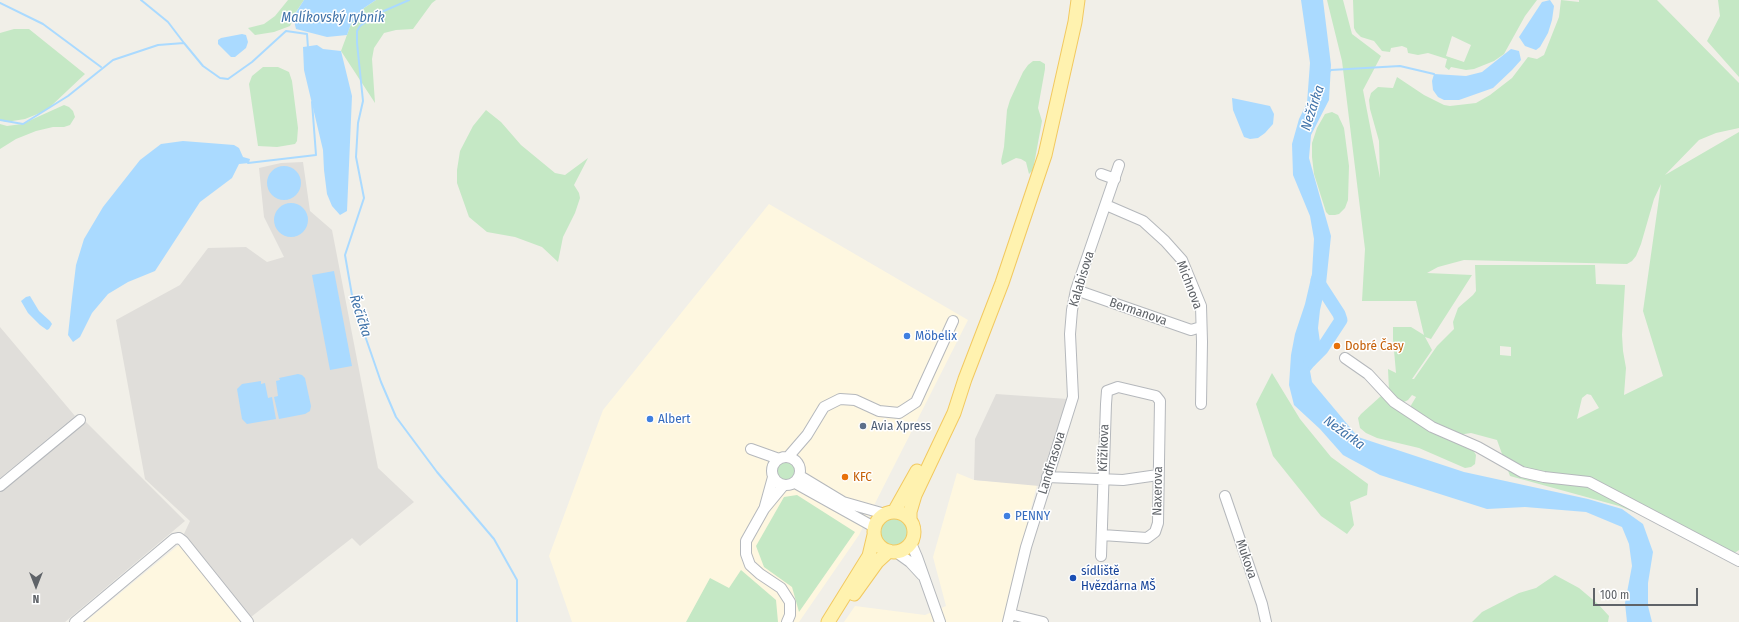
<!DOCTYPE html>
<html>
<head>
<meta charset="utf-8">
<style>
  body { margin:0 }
  #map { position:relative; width:1739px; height:622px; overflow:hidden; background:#f1efe8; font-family:"Fira Sans Condensed",sans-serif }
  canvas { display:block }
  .north { position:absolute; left:16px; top:566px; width:40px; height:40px; -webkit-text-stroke:3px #fff; paint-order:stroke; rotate:180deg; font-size:11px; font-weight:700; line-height:16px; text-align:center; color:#5f6368 }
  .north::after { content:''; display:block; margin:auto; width:14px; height:18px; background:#5f6368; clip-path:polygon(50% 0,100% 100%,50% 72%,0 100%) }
  .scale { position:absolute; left:1593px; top:588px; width:105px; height:18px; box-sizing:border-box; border:2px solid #5f6368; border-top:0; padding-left:5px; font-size:12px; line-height:14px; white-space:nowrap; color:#5f6368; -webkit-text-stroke:3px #fff; paint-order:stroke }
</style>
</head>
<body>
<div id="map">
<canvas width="1739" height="622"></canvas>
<div class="north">N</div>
<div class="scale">100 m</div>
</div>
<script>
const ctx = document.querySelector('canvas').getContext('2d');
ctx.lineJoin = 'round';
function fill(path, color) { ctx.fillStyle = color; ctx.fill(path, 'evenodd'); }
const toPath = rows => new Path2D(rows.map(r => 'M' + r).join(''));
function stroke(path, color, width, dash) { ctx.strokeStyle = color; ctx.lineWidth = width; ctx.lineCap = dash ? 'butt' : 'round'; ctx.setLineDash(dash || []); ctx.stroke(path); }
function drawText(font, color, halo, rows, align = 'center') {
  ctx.font = font + ' "Fira Sans Condensed",sans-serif'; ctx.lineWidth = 3; ctx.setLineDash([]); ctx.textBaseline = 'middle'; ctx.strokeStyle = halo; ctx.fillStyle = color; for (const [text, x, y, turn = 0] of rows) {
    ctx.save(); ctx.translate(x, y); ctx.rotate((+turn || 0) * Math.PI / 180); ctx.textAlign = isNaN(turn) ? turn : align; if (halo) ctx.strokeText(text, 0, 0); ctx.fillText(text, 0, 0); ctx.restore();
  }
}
fill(toPath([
  [769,204,968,320,859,535,799,622,572,622,549,556,603,410],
  [957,473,974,480,1037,485,1002,622,844,622,855,606,925,615,946,606,933,557],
  [180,544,244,622,85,622]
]), '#fef7e0');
fill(toPath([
  [303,162,310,211,332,230,378,468,414,502,360,546,352,538,251,617,183,536,190,521,145,479,116,320,180,285,208,248,246,247,267,262,284,257,264,217,259,168,281,163],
  [0,327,75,416,0,478],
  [996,394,1068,399,1039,486,974,480,975,439],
  [84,420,185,521,65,622,0,622,0,491]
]), '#e0deda');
fill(toPath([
  [288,0,304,0,296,12,290,26,274,32,255,35,248,28,264,24,275,16],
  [376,0,436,0,432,3,413,29,396,30,384,33,374,48,372,59,375,103,341,51,351,24,364,8],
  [1327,0,1343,0,1352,34,1381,56,1363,90,1380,178,1379,141,1370,109,1369,100,1371,93,1378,87,1393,88,1397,77,1424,95,1444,105,1450,106,1476,103,1490,95,1512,78,1528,57,1537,59,1544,55,1559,17,1561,0,1579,2,1579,0,1657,0,1739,83,1739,128,1716,133,1699,140,1665,175,1739,132,1739,550,1730,556,1677,530,1619,506,1510,476,1497,440,1471,433,1458,435,1428,422,1410,407,1416,397,1412,395,1408,400,1400,404,1389,391,1388,369,1396,373,1393,339,1393,327,1411,327,1424,335,1416,301,1362,301,1365,249,1342,61],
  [1661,184,1643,311,1663,376,1624,395,1626,368,1623,351,1622,335,1625,285,1596,284,1595,265,1475,265,1476,291,1473,295,1458,308,1453,322,1454,329,1437,346,1414,379,1412,379,1432,350,1425,337,1431,339,1472,275,1427,273,1438,267,1464,260,1627,264,1632,261,1636,256,1641,244,1654,199],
  [1500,346,1511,347,1511,356,1500,355],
  [1587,394,1591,395,1599,408,1577,419,1582,398],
  [1353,0,1537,0,1525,16,1504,54,1494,61,1474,69,1466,70,1451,67,1449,70,1445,67,1447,59,1428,53,1418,55,1408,53,1407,48,1402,46,1391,48,1390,52,1382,51,1374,41,1361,37,1356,32,1354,28],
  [1452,36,1471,45,1464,62,1446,56],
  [1718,0,1739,0,1739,77,1707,41,1720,16],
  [14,29,29,29,85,74,50,107,40,113,25,119,6,122,0,120,0,33],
  [1033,61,1040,61,1045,64,1045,69,1038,108,1042,121,1033,170,1029,174,1026,162,1021,159,1016,158,1002,165,1001,161,1004,147,1007,110,1010,100,1023,72,1028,65],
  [263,67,278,67,289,72,292,81,298,128,297,141,295,144,277,147,258,146,249,84,252,76],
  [64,105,69,107,73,111,75,117,70,125,64,127,53,127,36,131,16,139,0,149,0,124,7,126,22,124],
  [486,110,501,122,521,145,555,173,565,175,588,158,574,185,579,193,580,198,575,213,563,237,558,262,542,247,515,237,487,232,469,217,457,183,457,170,460,151,473,126],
  [1332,112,1338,115,1344,128,1349,166,1348,200,1345,208,1339,214,1335,215,1329,215,1326,212,1314,174,1312,157,1312,143,1317,128,1325,114],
  [1272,373,1300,419,1331,457,1368,484,1367,495,1350,502,1354,525,1347,534,1321,516,1273,456,1256,404],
  [1381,396,1473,450,1476,455,1475,464,1471,467,1465,468,1419,448,1377,438,1366,433,1360,428,1358,418,1361,414],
  '777 471a10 10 0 1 1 20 0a10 10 0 1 1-20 0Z',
  [797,495,855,532,799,612,792,587,764,567,756,546,784,497],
  '879 532a15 15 0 1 1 30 0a15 15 0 1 1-30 0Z',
  [741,570,776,600,778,622,686,622,710,578,729,588],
  [1555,575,1579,588,1598,604,1609,616,1608,622,1472,622,1482,612,1519,593,1536,588]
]), '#c5e8c5');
fill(toPath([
  [304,0,376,0,364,8,351,24,347,35,327,37,296,29,293,17],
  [1301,0,1323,0,1331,65,1329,100,1311,135,1309,158,1331,236,1326,284,1320,310,1318,328,1322,356,1310,371,1312,382,1358,437,1464,472,1588,499,1622,509,1643,524,1653,552,1648,583,1648,606,1652,622,1627,622,1625,603,1632,566,1629,544,1622,527,1586,512,1525,507,1487,509,1380,475,1343,455,1320,429,1294,405,1289,385,1291,355,1295,334,1305,304,1312,274,1314,239,1310,216,1293,175,1292,144,1299,119,1307,103,1310,63],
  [1550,0,1554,6,1552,20,1548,33,1540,47,1536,50,1525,46,1519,37,1542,2],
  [242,34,246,35,248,42,246,48,235,57,231,57,218,44,218,40,221,38],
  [317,45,323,49,341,51,352,96,347,211,340,215,332,206,327,194,324,170,323,150,304,70,303,47],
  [1511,49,1519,51,1521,60,1512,70,1493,88,1459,100,1444,100,1438,97,1433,90,1432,81,1434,74,1466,76,1482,72],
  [1232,98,1270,106,1274,114,1273,124,1265,133,1258,138,1250,139,1244,137,1233,110],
  [183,141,234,145,239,148,243,157,250,159,249,163,239,164,232,178,200,202,155,271,128,282,108,294,92,313,80,337,73,342,68,335,72,298,76,265,84,239,103,207,140,160,161,144],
  '267 183a17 17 0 1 1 34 0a17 17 0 1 1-34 0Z',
  '274 220a17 17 0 1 1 34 0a17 17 0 1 1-34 0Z',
  [334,271,352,366,330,370,312,275],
  [30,296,39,311,50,321,52,324,49,329,47,330,40,325,28,313,21,301,26,297],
  [298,374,302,375,305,378,311,406,310,411,305,414,279,419,274,397,278,396,276,381,280,380,279,378],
  [261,381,261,384,265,383,268,398,272,397,276,419,247,424,242,419,237,389,242,384]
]), '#aadaff');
stroke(toPath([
  [141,0,168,22,184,43],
  [409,0,377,14,360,26,357,31,357,43,363,101,358,123,356,157,364,198,345,255,353,301,381,382,396,417,437,472,494,539,517,580,517,622],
  [0,3,43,24,101,67],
  [307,34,308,48],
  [1329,72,1331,70,1400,66,1434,74],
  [0,120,23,124,68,96,113,60,158,45,184,43,203,66,220,78,228,79,252,62,286,31,307,34],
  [248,163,316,155,312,102]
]), '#aadaff', 2);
stroke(toPath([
  [1310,361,1322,349,1341,320,1339,314,1317,280]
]), '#aadaff', 13);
const minor = toPath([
  [1101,174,1115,179],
  [1106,205,1143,221,1165,241,1182,260,1201,306,1202,342,1201,404],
  [1076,290,1191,330,1201,327],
  [1345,358,1368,374,1394,402,1432,427,1478,447,1522,472,1544,477,1589,482,1739,561],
  [751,449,779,459],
  '772 471a14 14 0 1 1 28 0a14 14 0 1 1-28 0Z',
  [788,457,807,435,824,407,840,399,855,400,879,411,899,413,916,402,953,321],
  [800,476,843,502,885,514],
  [1047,477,1123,480,1158,475],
  [795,483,874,527],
  [0,486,80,420],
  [783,486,764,509,746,541,746,554,750,565,760,574,781,588,790,602,790,615,787,622],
  [1225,496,1262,604,1266,622],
  [765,506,773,477],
  [911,543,917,557,940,622],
  [896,552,910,562,922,575],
  [1101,556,1106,404,1107,391,1118,387,1156,396,1160,401,1158,523,1155,532,1147,538,1102,535],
  [1010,614,1043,622],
  [75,622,174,539,179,538,183,541,248,622],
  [1008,622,1026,547,1073,397,1070,334,1072,310,1076,290,1119,165]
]);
const major = toPath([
  '874 532a20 20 0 1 1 40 0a20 20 0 1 1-40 0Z',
  [894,512,917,471],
  [910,520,910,512,915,495,954,413,965,379,1002,283,1045,155,1075,22,1078,0],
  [854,594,877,562,889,551],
  [828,622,869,556,874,535]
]);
stroke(minor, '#b5b8bc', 12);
stroke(major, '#f2c960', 15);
stroke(minor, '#fff', 10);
stroke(major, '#fff2af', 13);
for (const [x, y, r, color] of [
  [907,336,4,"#3f7fe0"],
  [1337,346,4,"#e8710a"],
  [650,419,4,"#3f7fe0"],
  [863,426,4,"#5c6f8a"],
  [845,477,4,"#e8710a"],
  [1007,516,4,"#3f7fe0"],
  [1073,578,4,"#1a4fb4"]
]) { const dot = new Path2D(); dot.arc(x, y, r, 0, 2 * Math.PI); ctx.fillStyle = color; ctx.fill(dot); stroke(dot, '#fff', 1.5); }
drawText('13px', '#5f6368', '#fff', [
  ["Kalabisova",1082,279,-73],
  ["Michnova",1189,285,69],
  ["Bermanova",1138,312,19],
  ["Křižíkova",1104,448,-88],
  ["Landfrasova",1052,463,-73],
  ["Naxerova",1158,491,-89],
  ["Mukova",1246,559,71]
]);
drawText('13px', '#366cbe', '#fff', [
  ["Möbelix",915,336],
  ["Albert",658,419],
  ["PENNY",1015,516]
], 'left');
drawText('13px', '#c56008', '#fff', [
  ["Dobré Časy",1345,346],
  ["KFC",853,477]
], 'left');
drawText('13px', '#4e5e75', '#fff', [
  ["Avia Xpress",871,426]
], 'left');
drawText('13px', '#164399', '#fff', [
  ["sídliště",1081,571],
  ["Hvězdárna MŠ",1081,586]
], 'left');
drawText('italic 14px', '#4174aa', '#fff', [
  ["Malíkovský rybník",333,18],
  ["Nežárka",1313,108,-72],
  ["Řečička",360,316,72],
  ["Nežárka",1344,433,36]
]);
</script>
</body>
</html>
